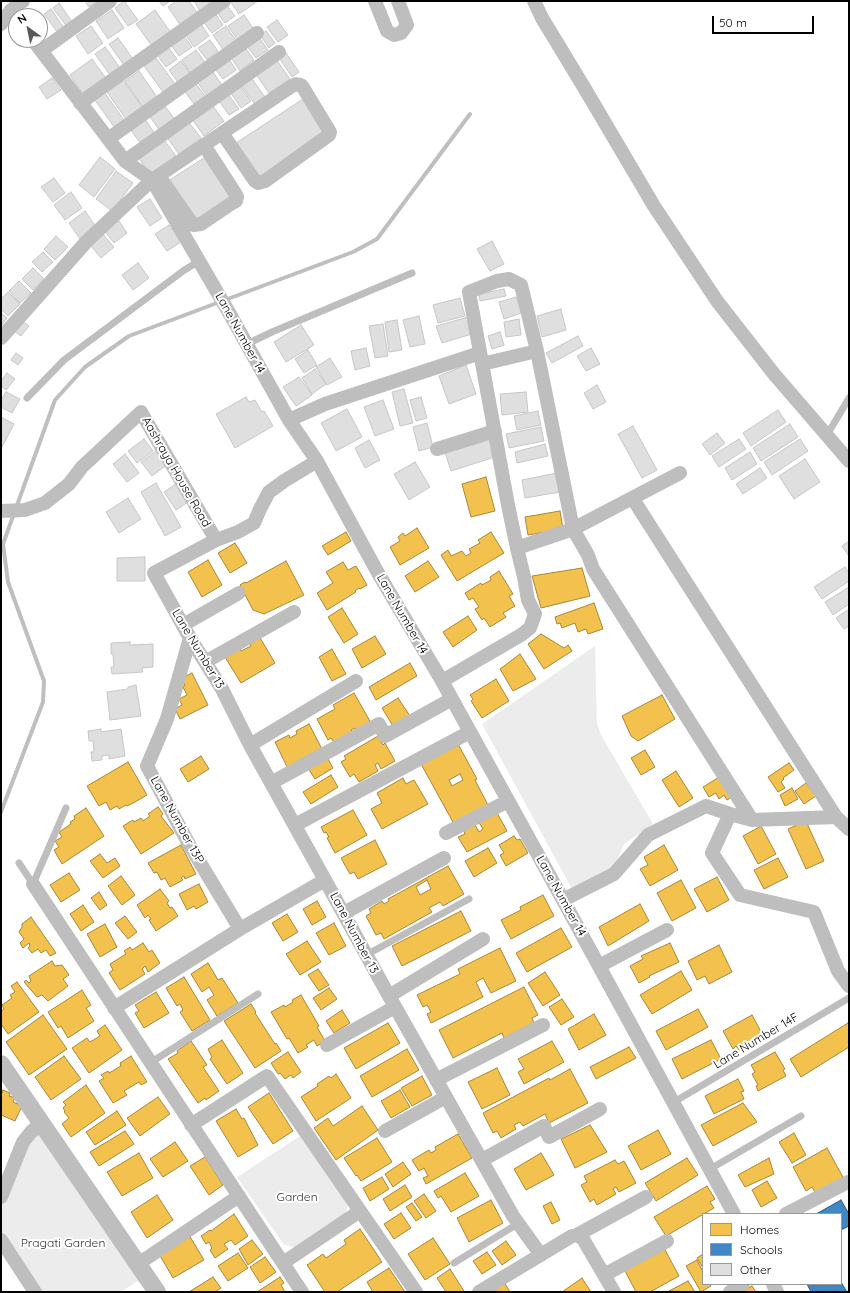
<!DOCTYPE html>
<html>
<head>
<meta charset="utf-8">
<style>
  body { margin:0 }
  #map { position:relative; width:850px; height:1293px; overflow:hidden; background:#fff; font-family:Quicksand,sans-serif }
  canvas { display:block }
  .frame { position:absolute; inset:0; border:2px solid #000; pointer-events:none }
  .legend { position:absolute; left:702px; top:1213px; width:140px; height:72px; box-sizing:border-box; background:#fff; border:1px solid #999; margin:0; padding:5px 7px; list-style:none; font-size:12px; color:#000 }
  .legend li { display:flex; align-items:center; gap:8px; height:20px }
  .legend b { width:20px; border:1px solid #999 }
  .north { position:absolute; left:8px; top:8px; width:40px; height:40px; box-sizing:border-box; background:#fff; border:1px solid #999; border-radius:50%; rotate:327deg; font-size:11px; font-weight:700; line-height:16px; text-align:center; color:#000 }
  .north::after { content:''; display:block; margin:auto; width:14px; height:18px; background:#595959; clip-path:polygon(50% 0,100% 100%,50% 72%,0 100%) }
  .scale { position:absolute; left:712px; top:16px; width:102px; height:18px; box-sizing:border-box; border:2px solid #000; border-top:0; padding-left:5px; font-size:12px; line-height:14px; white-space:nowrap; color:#000; -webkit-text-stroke:3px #fff; paint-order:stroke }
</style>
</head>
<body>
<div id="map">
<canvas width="850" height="1293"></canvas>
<div class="frame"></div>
<ul class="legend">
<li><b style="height:11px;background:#f2c14e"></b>Homes</li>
<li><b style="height:11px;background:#3f88c5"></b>Schools</li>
<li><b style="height:11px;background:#dfdfdf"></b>Other</li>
</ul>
<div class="north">N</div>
<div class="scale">50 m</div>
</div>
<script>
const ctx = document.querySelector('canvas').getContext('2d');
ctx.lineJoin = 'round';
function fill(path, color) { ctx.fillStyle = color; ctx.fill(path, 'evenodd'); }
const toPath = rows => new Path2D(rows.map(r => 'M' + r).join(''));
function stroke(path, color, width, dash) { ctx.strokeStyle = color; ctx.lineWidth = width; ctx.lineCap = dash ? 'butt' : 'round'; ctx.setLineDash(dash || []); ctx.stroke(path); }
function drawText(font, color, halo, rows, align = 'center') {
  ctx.font = font + ' Quicksand,sans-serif'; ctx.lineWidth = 4; ctx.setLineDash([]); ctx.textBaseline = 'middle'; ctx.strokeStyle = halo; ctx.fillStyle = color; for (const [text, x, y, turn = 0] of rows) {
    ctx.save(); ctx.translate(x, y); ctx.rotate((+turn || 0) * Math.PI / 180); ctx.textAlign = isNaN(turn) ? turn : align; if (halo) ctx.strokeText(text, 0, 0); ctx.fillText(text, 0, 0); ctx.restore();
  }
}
fill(toPath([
  [595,646,597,724,601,735,653,824,624,844,614,867,572,889,482,724],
  [40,1126,142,1278,121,1292,40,1292,1,1234,1,1203,25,1142],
  [300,1136,348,1205,345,1214,294,1247,284,1245,237,1177]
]), '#ececec');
const homes = toPath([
  [486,477,495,511,471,517,462,484,486,477],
  [560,511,563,529,528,535,525,517,560,511],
  [417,528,429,548,400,565,390,547,400,541,398,537,403,533,405,536,417,528],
  [346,532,351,541,328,555,322,546,346,532],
  [491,532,504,553,457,581,441,555,448,550,451,556,462,551,466,556,471,553,469,549,480,543,478,540,491,532],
  [235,543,247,563,230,573,218,553,235,543],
  [208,560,222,585,202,597,188,572,208,560],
  [286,561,304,595,264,614,253,610,240,585,245,582,246,583,286,561],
  [428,561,439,577,415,592,405,576,428,561],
  [343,562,348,570,356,566,367,585,360,589,359,588,355,591,356,592,327,610,317,593,333,583,326,572,343,562],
  [582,568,590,596,541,608,532,576,582,568],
  [499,571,513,594,509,596,515,606,503,613,506,617,490,627,484,618,482,620,475,609,479,607,473,598,469,600,465,593,481,583,482,585,491,580,490,577,499,571],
  [594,603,603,629,588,634,586,629,578,632,575,623,562,628,560,623,557,624,555,617,594,603],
  [342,608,358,634,344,643,328,617,342,608],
  [468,616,477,630,453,647,443,632,468,616],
  [541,634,564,648,568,645,572,651,544,669,528,644,541,634],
  [259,636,275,663,241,683,225,657,239,648,241,651,251,646,249,642,259,636],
  [375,636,386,654,362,668,352,649,375,636],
  [332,649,346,674,332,681,319,657,332,649],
  [520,654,536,679,513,691,500,669,520,654],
  [410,663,417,676,376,700,369,687,410,663],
  [192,673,208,705,180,719,175,709,182,705,179,699,187,695,183,687,185,685,182,678,192,673],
  [496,679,509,701,482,718,471,701,473,699,470,695,496,679],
  [354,693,371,723,357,731,355,728,351,730,353,734,335,744,331,738,328,740,317,719,335,709,333,705,354,693],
  [662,695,675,719,638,741,631,736,622,716,662,695],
  [398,698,410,716,393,726,382,708,398,698],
  [309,724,323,751,288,769,275,742,289,735,290,738,297,734,296,731,309,724],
  [378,736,383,745,385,743,395,761,381,769,378,763,375,765,378,771,359,782,354,774,350,777,341,762,346,759,344,756,378,736],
  [458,744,477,779,475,780,488,805,454,824,421,764,458,744],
  [460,774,463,780,452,786,449,780,460,774],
  [645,750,655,767,641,775,631,758,645,750],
  [201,756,209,769,188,782,180,769,201,756],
  [327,757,333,768,315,779,308,768,327,757],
  [128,762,147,795,135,802,127,806,126,805,119,809,117,806,110,810,106,802,99,806,87,786,128,762],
  [789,763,794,770,783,778,784,779,781,782,785,788,778,792,768,777,789,763],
  [676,771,693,798,679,807,662,780,676,771],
  [331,775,338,787,311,804,303,792,331,775],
  [721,776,734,796,727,800,724,795,719,799,716,793,709,797,703,787,721,776],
  [403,778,406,784,414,780,428,804,382,829,371,809,382,803,377,793,403,778],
  [806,783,816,796,804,804,795,791,806,783],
  [792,788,798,799,785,806,780,795,792,788],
  [158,807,163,814,161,816,174,833,141,854,123,826,133,820,134,822,141,818,143,821,150,816,148,814,158,807],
  [86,808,104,836,62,864,54,850,59,847,55,841,62,837,59,832,71,824,70,822,75,819,74,816,86,808],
  [353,810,367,835,335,853,327,838,329,837,326,832,324,833,321,827,353,810],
  [496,811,507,831,467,852,458,837,465,834,463,829,474,823,479,832,483,829,478,821,496,811],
  [806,821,824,861,806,869,788,829,806,821],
  [761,826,776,854,758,864,743,836,761,826],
  [514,836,517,840,520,839,528,853,506,866,500,855,504,853,499,845,514,836],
  [375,840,387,864,358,879,354,872,350,874,341,858,375,840],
  [181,845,196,874,185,879,184,876,181,878,183,880,170,887,165,878,161,880,157,872,154,873,148,863,181,845],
  [664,845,678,870,650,886,640,869,648,865,644,857,664,845],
  [488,848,497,863,474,877,465,861,488,848],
  [100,854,107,863,115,858,120,866,103,878,90,861,100,854],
  [778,858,788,877,764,889,754,870,778,858],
  [448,866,464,894,443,906,440,902,429,908,432,912,384,939,381,933,376,935,366,916,371,913,369,909,382,901,384,904,389,901,388,899,448,866],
  [69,873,80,890,61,902,50,885,69,873],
  [121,876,135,895,122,905,108,886,121,876],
  [717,877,729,900,707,912,694,889,717,877],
  [427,880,431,889,420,895,416,887,427,880],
  [681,880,696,908,672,921,657,893,681,880],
  [199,884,208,902,196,909,194,906,187,910,179,894,199,884],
  [160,889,169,901,167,903,170,908,172,907,178,916,156,931,149,920,151,919,148,915,145,918,137,905,160,889],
  [99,892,107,905,100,910,91,898,99,892],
  [543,895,554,916,511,939,501,920,521,910,520,907,543,895],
  [317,901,326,917,312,925,303,909,317,901],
  [640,904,649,921,608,946,599,927,640,904],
  [83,905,94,922,81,931,70,914,83,905],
  [461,911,471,931,402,966,392,946,461,911],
  [287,914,298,932,283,941,272,923,287,914],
  [125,916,137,932,128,939,115,923,125,916],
  [31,917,56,953,50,956,46,950,41,953,38,949,32,953,28,948,30,946,29,943,23,948,20,943,24,939,19,932,22,927,22,924,31,917],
  [334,923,346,946,329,955,316,933,334,923],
  [105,924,117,947,100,957,87,934,105,924],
  [561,928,572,947,527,972,516,953,561,928],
  [307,941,321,962,300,975,286,954,307,941],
  [143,943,149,952,152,950,160,963,148,972,145,966,142,969,145,974,120,990,109,973,113,970,110,964,126,954,124,951,130,947,132,950,143,943],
  [670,943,679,962,649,976,650,977,639,983,630,966,643,959,641,956,670,943],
  [719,945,732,972,709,984,705,976,697,980,688,961,719,945],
  [500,948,516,981,491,993,483,978,476,982,483,997,431,1023,427,1014,431,1012,427,1005,423,1007,417,995,460,974,458,969,500,948],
  [52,961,55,966,62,965,69,975,63,979,68,986,48,1001,42,995,37,997,24,982,26,980,29,983,31,981,29,976,52,961],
  [208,963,218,980,222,978,238,1003,217,1016,207,1000,214,995,209,987,202,992,191,974,208,963],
  [318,969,329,985,319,991,308,975,318,969],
  [681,971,692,990,652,1014,640,995,681,971],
  [545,972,560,995,543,1006,528,983,545,972],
  [184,977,210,1020,192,1031,180,1012,183,1010,180,1004,177,1006,166,988,184,977],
  [17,982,39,1012,8,1034,1,1024,1,1011,4,1009,2,1005,12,998,10,995,15,992,11,986,17,982],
  [524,987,538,1015,532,1018,534,1023,504,1038,502,1033,453,1058,439,1030,524,987],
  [329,988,337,999,321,1010,313,998,329,988],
  [82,990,91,1005,86,1008,94,1021,68,1038,61,1026,58,1028,48,1012,82,990],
  [156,992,169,1013,144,1028,135,1013,139,1011,135,1005,156,992],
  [301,995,319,1026,317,1027,325,1041,317,1046,314,1040,306,1045,308,1047,298,1053,289,1038,287,1039,271,1012,284,1005,285,1007,293,1002,292,1000,301,995],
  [562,999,574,1017,561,1025,549,1007,562,999],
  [251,1004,256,1012,255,1013,275,1044,276,1043,281,1051,255,1068,224,1021,251,1004],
  [698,1009,708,1027,666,1050,656,1031,698,1009],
  [342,1010,350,1023,334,1033,326,1021,342,1010],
  [594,1014,606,1035,579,1050,568,1029,594,1014],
  [43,1015,67,1049,29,1075,6,1042,43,1015],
  [752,1015,765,1039,748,1048,747,1046,739,1050,736,1046,733,1049,723,1031,752,1015],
  [388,1023,400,1043,356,1069,344,1048,388,1023],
  [848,1023,849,1025,849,1047,801,1077,790,1059,848,1023],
  [105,1025,122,1050,89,1073,72,1048,87,1038,90,1042,100,1036,97,1031,105,1025],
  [222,1040,243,1073,227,1084,210,1059,212,1057,208,1049,222,1040],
  [711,1040,721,1059,682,1079,672,1059,711,1040],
  [191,1041,207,1065,203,1067,219,1091,206,1100,205,1098,198,1103,168,1059,178,1053,177,1051,191,1041],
  [552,1041,564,1062,524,1084,518,1072,524,1069,518,1059,552,1041],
  [629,1047,636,1058,596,1079,590,1067,629,1047],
  [407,1049,419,1070,372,1097,360,1076,407,1049],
  [288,1052,301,1072,293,1078,291,1075,285,1079,280,1073,278,1074,271,1063,288,1052],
  [775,1052,785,1069,783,1070,786,1076,758,1091,756,1086,758,1085,752,1074,755,1072,751,1065,775,1052],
  [64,1056,81,1079,51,1100,35,1077,64,1056],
  [131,1056,147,1082,141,1085,139,1082,124,1091,127,1095,113,1103,99,1081,104,1078,101,1075,108,1071,109,1073,121,1066,120,1063,131,1056],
  [497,1068,510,1095,482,1109,468,1082,497,1068],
  [570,1069,588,1103,549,1123,545,1114,523,1126,520,1122,514,1125,516,1129,501,1138,497,1131,493,1133,483,1113,549,1078,550,1080,570,1069],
  [336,1074,351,1098,316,1121,301,1097,318,1086,317,1084,329,1076,331,1078,336,1074],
  [422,1076,432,1095,412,1106,401,1088,422,1076],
  [738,1079,744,1091,741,1092,744,1099,714,1114,705,1096,738,1079],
  [86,1085,105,1113,71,1137,62,1124,69,1118,64,1112,65,1111,63,1108,66,1105,63,1102,86,1085],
  [3,1090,10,1093,9,1096,15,1098,13,1102,22,1106,15,1121,1,1115,1,1093,2,1093,3,1090],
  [400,1090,410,1107,391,1118,381,1101,400,1090],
  [269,1093,293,1131,273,1144,248,1107,269,1093],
  [158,1097,170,1114,140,1136,127,1118,158,1097],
  [743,1103,757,1122,713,1146,701,1125,743,1103],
  [362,1106,378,1130,336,1160,314,1128,328,1118,333,1126,362,1106],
  [236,1109,242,1119,244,1118,258,1145,238,1157,216,1121,236,1109],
  [117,1111,126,1125,95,1145,86,1132,117,1111],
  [590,1125,607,1152,575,1168,561,1139,590,1125],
  [658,1130,671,1154,641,1170,628,1146,658,1130],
  [125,1131,134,1144,99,1166,90,1152,125,1131],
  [794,1133,806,1155,792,1163,779,1142,794,1133],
  [458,1134,472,1158,426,1184,423,1178,428,1176,424,1168,419,1171,412,1160,429,1150,431,1153,436,1150,435,1147,458,1134],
  [377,1138,392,1162,361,1181,357,1175,356,1176,344,1158,377,1138],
  [175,1142,188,1161,163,1177,150,1159,175,1142],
  [827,1148,844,1179,816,1194,812,1187,806,1191,793,1167,827,1148],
  [139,1153,153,1178,122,1196,107,1172,139,1153],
  [541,1153,554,1175,526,1190,514,1169,541,1153],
  [205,1157,223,1185,209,1195,190,1166,205,1157],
  [687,1158,698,1175,656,1201,645,1183,687,1158],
  [769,1158,774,1174,745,1187,738,1175,769,1158],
  [615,1160,618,1164,624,1161,636,1183,619,1192,616,1187,613,1189,616,1194,597,1205,594,1199,590,1202,581,1185,587,1182,584,1176,615,1160],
  [403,1162,411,1174,393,1187,385,1174,403,1162],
  [465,1173,479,1196,451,1212,441,1196,438,1198,434,1191,465,1173],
  [382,1177,389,1189,370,1201,363,1188,382,1177],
  [767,1181,777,1198,761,1207,752,1190,767,1181],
  [405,1185,412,1197,390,1211,383,1199,405,1185],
  [707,1186,715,1199,710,1202,714,1208,666,1236,654,1217,707,1186],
  [424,1194,436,1211,426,1218,414,1201,424,1194],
  [157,1195,173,1220,147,1238,131,1212,157,1195],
  [491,1200,503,1223,469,1242,457,1218,491,1200],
  [551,1202,560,1220,552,1224,543,1206,551,1202],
  [412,1203,422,1217,416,1221,406,1207,412,1203],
  [401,1213,411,1228,394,1239,384,1224,401,1213],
  [234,1214,248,1236,235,1245,231,1240,224,1244,228,1249,215,1258,210,1250,212,1248,209,1242,206,1244,201,1236,210,1230,211,1231,234,1214],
  [360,1229,382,1262,337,1292,325,1292,307,1265,323,1254,326,1258,346,1244,344,1240,360,1229],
  [189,1235,204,1260,173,1278,159,1254,189,1235],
  [433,1238,450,1264,425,1280,408,1254,433,1238],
  [252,1240,263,1254,248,1265,239,1249,252,1240],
  [506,1241,516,1255,502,1265,492,1251,506,1241],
  [664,1248,679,1276,650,1292,636,1292,624,1269,664,1248],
  [487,1252,496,1265,482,1274,473,1261,487,1252],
  [238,1253,248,1268,228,1281,218,1266,238,1253],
  [703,1254,703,1268,697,1258,703,1254],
  [265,1257,276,1272,260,1283,250,1267,265,1257],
  [697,1260,703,1272,703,1284,710,1284,711,1286,701,1292,686,1266,697,1260],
  [389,1268,405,1292,373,1292,367,1282,389,1268],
  [450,1269,464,1291,462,1292,446,1292,437,1278,450,1269],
  [213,1277,221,1288,215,1292,189,1292,213,1277],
  [280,1277,284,1283,281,1285,285,1292,257,1292,280,1277],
  [582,1278,591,1292,562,1292,582,1278],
  [688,1281,695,1292,669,1291,688,1281],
  [504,1282,510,1292,486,1292,504,1282],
  [752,1286,756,1292,741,1292,752,1286]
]);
fill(homes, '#f2c14e');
stroke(homes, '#a98737', 1);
const schools = toPath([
  [841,1200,849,1214,849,1226,841,1230,841,1214,816,1214,841,1200],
  [841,1282,847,1292,811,1292,807,1284,841,1284,841,1282]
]);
fill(schools, '#3f88c5');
stroke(schools, '#2c5f8a', 1);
stroke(toPath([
  [1,812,43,702,44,681,8,582,3,544,55,400,85,367,129,336,353,252,377,239,470,114]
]), '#bfbfbf', 4);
const building = toPath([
  [85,1,98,1,89,7,85,1],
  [124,1,138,20,128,26,115,8,124,1],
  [159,1,170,1,163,6,159,1],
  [176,1,189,1,198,14,181,26,168,7,176,1],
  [194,1,208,1,210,4,200,11,194,1],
  [230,1,258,1,239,14,230,1],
  [59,3,73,23,67,27,53,8,59,3],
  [225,3,235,16,225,23,215,10,225,3],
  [51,9,64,28,58,33,44,14,51,9],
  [112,10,124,28,108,39,96,21,112,10],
  [155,10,171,33,152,46,136,24,155,10],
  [214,12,223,25,212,33,202,20,214,12],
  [244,15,255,31,239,42,228,26,244,15],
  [277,20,288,35,278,42,267,27,277,20],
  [201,24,209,36,194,47,185,34,201,24],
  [91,26,103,43,88,54,76,36,91,26],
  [226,26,237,42,224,51,213,35,226,26],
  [266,31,275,43,269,48,260,35,266,31],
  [184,36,192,47,179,56,171,45,184,36],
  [258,36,268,50,256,58,246,45,258,36],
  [118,38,133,59,124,65,109,44,118,38],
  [210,40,218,51,207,60,198,48,210,40],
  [244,46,254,60,240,71,230,56,244,46],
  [105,47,120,68,110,75,95,54,105,47],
  [168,47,177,59,166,67,157,55,168,47],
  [196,50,207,65,192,75,182,60,196,50],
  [286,53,299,72,292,77,279,58,286,53],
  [227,56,236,70,223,79,213,66,227,56],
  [156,58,175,84,163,92,144,66,156,58],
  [92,59,108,81,85,97,70,75,92,59],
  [276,59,290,79,269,93,255,73,276,59],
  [181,61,191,75,179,84,169,70,181,61],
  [211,69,222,85,207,96,196,80,211,69],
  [139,71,157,97,143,107,125,81,139,71],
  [250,76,265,97,255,104,240,83,250,76],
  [52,78,61,90,47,99,39,87,52,78],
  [123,80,144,110,128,122,107,92,123,80],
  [194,81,205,96,194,104,183,89,194,81],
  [239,84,251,101,241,108,229,90,239,84],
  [226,91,239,109,229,115,217,98,226,91],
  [105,93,124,120,114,127,95,100,105,93],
  [303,99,327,136,257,182,233,145,303,99],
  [163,103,175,120,160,131,148,114,163,103],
  [212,105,224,121,204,136,192,119,212,105],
  [145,119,155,134,141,144,130,129,145,119],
  [188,121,201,138,179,154,166,136,188,121],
  [164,140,176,156,150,175,139,158,164,140],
  [100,157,115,169,94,197,79,185,100,157],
  [204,158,232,200,196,224,168,181,204,158],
  [116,171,133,183,112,211,96,199,116,171],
  [54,178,65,193,53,202,41,187,54,178],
  [71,192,82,208,65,220,54,205,71,192],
  [150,199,162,218,150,226,137,207,150,199],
  [85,211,96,227,80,239,69,223,85,211],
  [117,218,127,233,114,243,103,229,117,218],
  [169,225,181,242,167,251,155,234,169,225],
  [101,232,114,247,101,258,88,242,101,232],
  [56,236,68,247,55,260,44,249,56,236],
  [492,241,504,264,490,271,477,249,492,241],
  [43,252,53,262,42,272,32,262,43,252],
  [138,263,149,278,133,290,122,275,138,263],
  [33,268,44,279,33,290,22,279,33,268],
  [19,281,31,293,20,303,9,291,19,281],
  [504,289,506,296,480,301,479,294,504,289],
  [8,292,20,304,8,316,1,309,1,299,8,292],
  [516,297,522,313,504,319,499,302,516,297],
  [460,298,465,316,438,323,433,305,460,298],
  [561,309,566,330,542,337,537,316,561,309],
  [1,313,7,318,1,326,1,313],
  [419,316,425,344,410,347,403,320,419,316],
  [468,317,472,334,442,343,436,326,468,317],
  [519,319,521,335,506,337,504,322,519,319],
  [397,320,402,350,389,352,385,322,397,320],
  [22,321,29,326,21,336,14,331,22,321],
  [383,324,388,356,375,358,369,326,383,324],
  [301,325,314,345,286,362,274,342,301,325],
  [500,332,504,345,492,349,488,336,500,332],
  [578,336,583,346,552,363,546,353,578,336],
  [366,348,370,366,355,370,351,351,366,348],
  [591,348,600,364,586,371,577,356,591,348],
  [308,350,317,365,304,373,295,359,308,350],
  [16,353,23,358,18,365,11,360,16,353],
  [330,358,342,377,327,385,316,367,330,358],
  [466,365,476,394,449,404,439,376,466,365],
  [315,369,326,384,312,394,302,378,315,369],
  [7,373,15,379,6,390,1,386,1,381,7,373],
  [299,377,312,395,296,406,283,387,299,377],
  [597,385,606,402,593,409,584,393,597,385],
  [404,389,413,423,400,426,392,392,404,389],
  [6,392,20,399,12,413,1,407,1,400,6,392],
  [526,392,528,412,502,415,500,394,526,392],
  [246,397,249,402,255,400,262,412,264,411,273,426,235,448,216,414,246,397],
  [421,397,427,418,416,421,410,400,421,397],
  [383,400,394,429,375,436,364,407,383,400],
  [347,409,362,437,336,451,321,423,347,409],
  [778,410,786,422,751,446,743,433,778,410],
  [538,411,541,425,517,430,514,416,538,411],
  [1,417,14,424,1,449,1,417],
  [427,423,433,447,419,451,413,427,427,423],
  [790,424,798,437,761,461,753,448,790,424],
  [633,426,657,470,642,478,618,434,633,426],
  [541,427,544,441,509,448,506,434,541,427],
  [717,433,725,443,710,455,702,444,717,433],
  [144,439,153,451,137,463,128,451,144,439],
  [489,439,495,457,451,471,445,452,489,439],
  [739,439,746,449,719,467,712,456,739,439],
  [800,439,808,451,772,475,764,462,800,439],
  [369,440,380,460,365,468,355,448,369,440],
  [545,444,548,456,517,463,515,452,545,444],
  [157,450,168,464,152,476,141,462,157,450],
  [750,452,757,464,732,480,725,468,750,452],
  [125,454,139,473,127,482,113,464,125,454],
  [805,459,820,482,794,499,779,476,805,459],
  [415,462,430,487,409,500,394,474,415,462],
  [760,468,767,478,743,494,736,484,760,468],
  [557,473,560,492,525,498,522,480,557,473],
  [156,483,181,527,165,536,141,492,156,483],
  [176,484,188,502,176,510,164,492,176,484],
  [128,498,141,519,119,533,106,512,128,498],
  [849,541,849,554,848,555,842,546,849,541],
  [145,557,145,581,117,581,117,558,145,557],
  [845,567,849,573,849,581,822,599,814,587,845,567],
  [849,587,849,604,833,615,825,602,849,587],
  [849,609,849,626,844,629,836,618,849,609],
  [130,642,130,645,153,644,153,667,142,668,143,672,112,674,111,667,114,667,113,654,111,654,111,643,130,642],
  [136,685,141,716,110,720,107,692,128,689,128,687,136,685],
  [101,729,101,732,121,729,125,756,109,759,109,755,102,756,102,760,92,761,91,752,94,752,93,741,89,741,88,731,101,729]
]);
fill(building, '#dfdfdf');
stroke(building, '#c7c7c7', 1);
stroke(toPath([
  [247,344,272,332,412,273],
  [27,398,64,360,183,271,199,261],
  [827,435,849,398],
  [19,863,33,884],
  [33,884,66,808],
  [366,955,469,899],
  [150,1063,258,994],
  [674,1102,849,998],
  [710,1169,801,1116],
  [454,1263,519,1223]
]), '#bebebe', 7);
stroke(toPath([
  [375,1,387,31,394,35,401,33,407,25,398,1],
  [534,1,542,18,585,89,654,206,717,301,774,374,849,461],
  [1,24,11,10,23,1],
  [33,40,125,161,152,180,231,316,289,420,317,461,378,573,442,681,563,900,734,1214],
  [41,51,110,1],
  [80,103,224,1],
  [108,139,257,33],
  [125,161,279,52],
  [159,176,193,225,201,224,232,203,236,201,237,197,235,193,204,145],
  [1,338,87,241,152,180,292,86,296,84,301,85,304,89,330,132,329,135,265,181,258,183,255,181,222,133],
  [482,364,537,351],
  [289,420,325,404,480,353],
  [437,449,495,431],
  [317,461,284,481,269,492,260,509,254,523,238,532,216,540,154,573,190,638,222,689,250,745,325,880,389,996,513,1216,541,1255],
  [633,499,836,817],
  [1,511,25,510,45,503,69,484,82,467,141,412,216,540],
  [517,548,573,529,680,473],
  [183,625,239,593],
  [190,638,167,719,147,766,190,846,240,929],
  [205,662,294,612],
  [442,681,521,635,530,628,535,614,528,600,524,577,517,548,508,505,469,292,497,281,509,279,521,285,537,351,573,529,588,555,593,569,752,820],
  [250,745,356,681],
  [271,783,379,724,385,736,452,699],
  [730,814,712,853,740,895,814,912,838,971,849,986],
  [295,825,470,732],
  [446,833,508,801],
  [33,884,302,1292],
  [563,900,614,874,648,835,706,806,730,814,752,820,836,817,849,829],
  [344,913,444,858],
  [599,966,667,930],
  [389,996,483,939],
  [114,1008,240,929,325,880],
  [327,1045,395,1007],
  [436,1080,543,1025],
  [191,1125,267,1076,416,1292],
  [385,1131,446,1097],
  [482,1160,544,1126,549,1137,600,1109],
  [1,1197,23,1142,31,1132,42,1123],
  [786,1214,848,1182],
  [577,1235,583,1239,614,1292],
  [1,1240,35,1292],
  [283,1263,360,1211],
  [138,1264,239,1196],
  [604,1275,667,1241],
  [773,1284,777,1292],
  [479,1292,572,1236,577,1235,646,1197],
  [730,1292,743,1284]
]), '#bebebe', 14);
stroke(toPath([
  [1,1064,157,1292]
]), '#bebebe', 18);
drawText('12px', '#000', '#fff', [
  ["Lane Number 14",240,333,61],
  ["Aashraya House Road",176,472,60],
  ["Lane Number 14",402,614,60],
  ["Lane Number 13",198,649,59],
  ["Lane Number 13P",177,820,61],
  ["Lane Number 14",561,896,61],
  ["Lane Number 13",354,933,62],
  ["Lane Number 14F",756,1041,-31]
]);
drawText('12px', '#333', '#fff', [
  ["Garden",297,1197],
  ["Pragati Garden",63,1243]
]);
</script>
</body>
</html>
